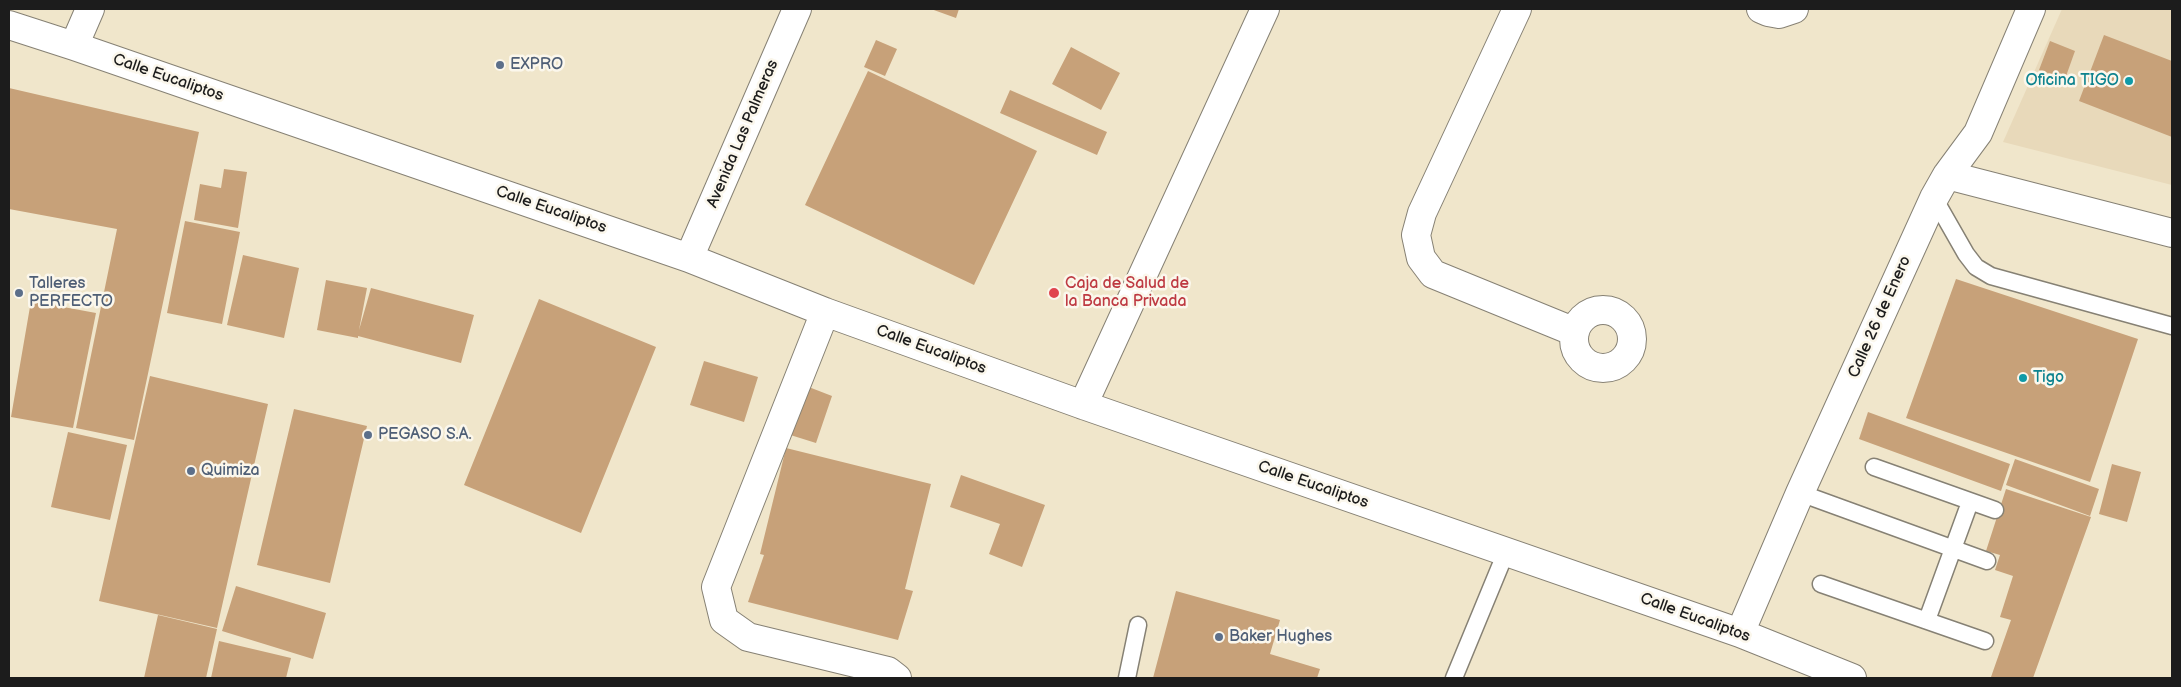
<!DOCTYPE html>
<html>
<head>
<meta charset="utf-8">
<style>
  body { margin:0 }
  #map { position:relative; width:2181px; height:687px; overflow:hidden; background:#f0e6cb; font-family:"Balsamiq Sans",sans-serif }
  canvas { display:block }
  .frame { position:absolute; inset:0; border:10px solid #1c1c1c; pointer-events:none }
</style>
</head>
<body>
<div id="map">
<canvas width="2181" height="687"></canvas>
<div class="frame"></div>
</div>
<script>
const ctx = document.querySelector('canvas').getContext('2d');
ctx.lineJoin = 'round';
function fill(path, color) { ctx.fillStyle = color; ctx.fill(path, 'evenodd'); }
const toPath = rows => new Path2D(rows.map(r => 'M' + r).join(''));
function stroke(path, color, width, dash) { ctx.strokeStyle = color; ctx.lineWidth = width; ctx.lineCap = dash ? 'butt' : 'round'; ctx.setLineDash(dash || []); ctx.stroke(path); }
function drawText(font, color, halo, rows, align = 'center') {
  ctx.font = font + ' "Balsamiq Sans",sans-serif'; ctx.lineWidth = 5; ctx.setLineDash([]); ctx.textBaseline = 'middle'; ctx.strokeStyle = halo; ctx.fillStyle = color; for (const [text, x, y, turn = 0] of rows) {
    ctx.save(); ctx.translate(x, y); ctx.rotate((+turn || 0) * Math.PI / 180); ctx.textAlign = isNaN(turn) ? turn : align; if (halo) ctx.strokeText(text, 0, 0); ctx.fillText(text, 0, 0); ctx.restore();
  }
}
fill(toPath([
  [2062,9,2172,9,2172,185,2003,142]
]), '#e8d9ba');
fill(toPath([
  [931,9,959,9,956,18],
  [2104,35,2172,61,2172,137,2079,101],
  [876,40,897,49,885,76,864,67],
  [2050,41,2075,51,2065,79,2039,70],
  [1071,47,1120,73,1101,110,1052,84],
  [868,71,1037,151,974,285,805,205],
  [9,88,199,132,134,440,76,428,117,229,9,209],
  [1010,90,1107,132,1097,155,1000,113],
  [224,169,247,172,238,228,194,220,200,184,221,188],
  [185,221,240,232,222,324,167,313],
  [243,255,299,268,284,338,227,325],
  [1956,279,2138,339,2090,482,1906,418],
  [326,280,367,288,359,330,371,288,474,315,461,363,358,336,358,338,317,330],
  [539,299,656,347,581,533,464,485],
  [31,301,96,313,73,428,11,417],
  [704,361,758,377,744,422,690,405],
  [150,376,268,404,217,628,99,601],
  [801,384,832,396,816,443,784,433],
  [294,409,367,426,330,583,257,565],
  [1868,412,2010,464,2001,491,1859,439],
  [68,432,127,445,110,520,51,507],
  [786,448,931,484,905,589,913,591,898,640,748,602,764,555,760,554],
  [2015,459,2099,489,2090,516,2006,485],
  [2112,464,2141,472,2127,522,2099,514],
  [961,475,1045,505,1022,567,989,554,1000,524,950,507],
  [2006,489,2091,517,2033,678,1991,677,2011,620,2000,617,2013,576,1995,570,2000,555,1986,551],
  [236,586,326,613,313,659,222,631],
  [1176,591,1280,620,1270,654,1320,669,1317,678,1153,678],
  [158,615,217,629,206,678,144,678],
  [219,641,291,658,286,678,211,678]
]), '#c7a179');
const lane = toPath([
  [1934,198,1966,254,1976,267,1991,276,2172,326],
  [1874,467,1995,510],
  [1800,493,1987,561],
  [1821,584,1985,641],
  [1927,620,1970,502],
  [1127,678,1138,625],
  [1454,678,1506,552]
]);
const street = toPath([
  [1517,9,1422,213,1416,235,1421,258,1433,274,1575,332],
  [1761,9,1768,12,1779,14,1794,9],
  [9,25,74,46,689,258,825,312,1083,405,1740,633,1852,678],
  [74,46,90,9],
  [1947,175,2172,233],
  [689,258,797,9],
  '1574 339a29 29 0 1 1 58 0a29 29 0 1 1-58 0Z',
  [825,312,716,587,724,620,748,637,888,671,897,678],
  [1083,405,1265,9],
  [1740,633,1800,493,1934,198,1947,175,1978,133,2031,9]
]);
stroke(lane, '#868174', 19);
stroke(street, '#868174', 30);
stroke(lane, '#fff', 16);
stroke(street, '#fff', 28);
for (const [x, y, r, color] of [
  [500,65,5,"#5c6f8a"],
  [2129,81,5,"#0f9aa8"],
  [19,293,5,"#5c6f8a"],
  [1054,293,6,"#e0444e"],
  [2023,378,5,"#0f9aa8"],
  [368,435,5,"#5c6f8a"],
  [191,471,5,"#5c6f8a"],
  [1219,637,5,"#5c6f8a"]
]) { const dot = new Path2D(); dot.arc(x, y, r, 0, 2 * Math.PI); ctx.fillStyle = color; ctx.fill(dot); stroke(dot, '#fbf7ec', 2); }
drawText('16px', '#4e5e75', '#fbf7ec', [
  ["EXPRO",510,65],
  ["Talleres",29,284],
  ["PERFECTO",29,302],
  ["PEGASO S.A.",378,435],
  ["Quimiza",201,471],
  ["Baker Hughes",1229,637]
], 'left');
drawText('16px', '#1c1c1c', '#fbf7ec', [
  ["Calle Eucaliptos",168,78,19],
  ["Avenida Las Palmeras",743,134,-67],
  ["Calle Eucaliptos",551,210,19],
  ["Calle 26 de Enero",1880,317,-66],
  ["Calle Eucaliptos",931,350,20],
  ["Calle Eucaliptos",1313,485,19],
  ["Calle Eucaliptos",1695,618,20]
]);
drawText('16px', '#0d838f', '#fbf7ec', [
  ["Oficina TIGO",2119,81],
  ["Tigo",2033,378,"left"]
], 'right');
drawText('16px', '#be3a42', '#fbf7ec', [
  ["Caja de Salud de",1065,284],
  ["la Banca Privada",1065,302]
], 'left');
</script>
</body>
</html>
